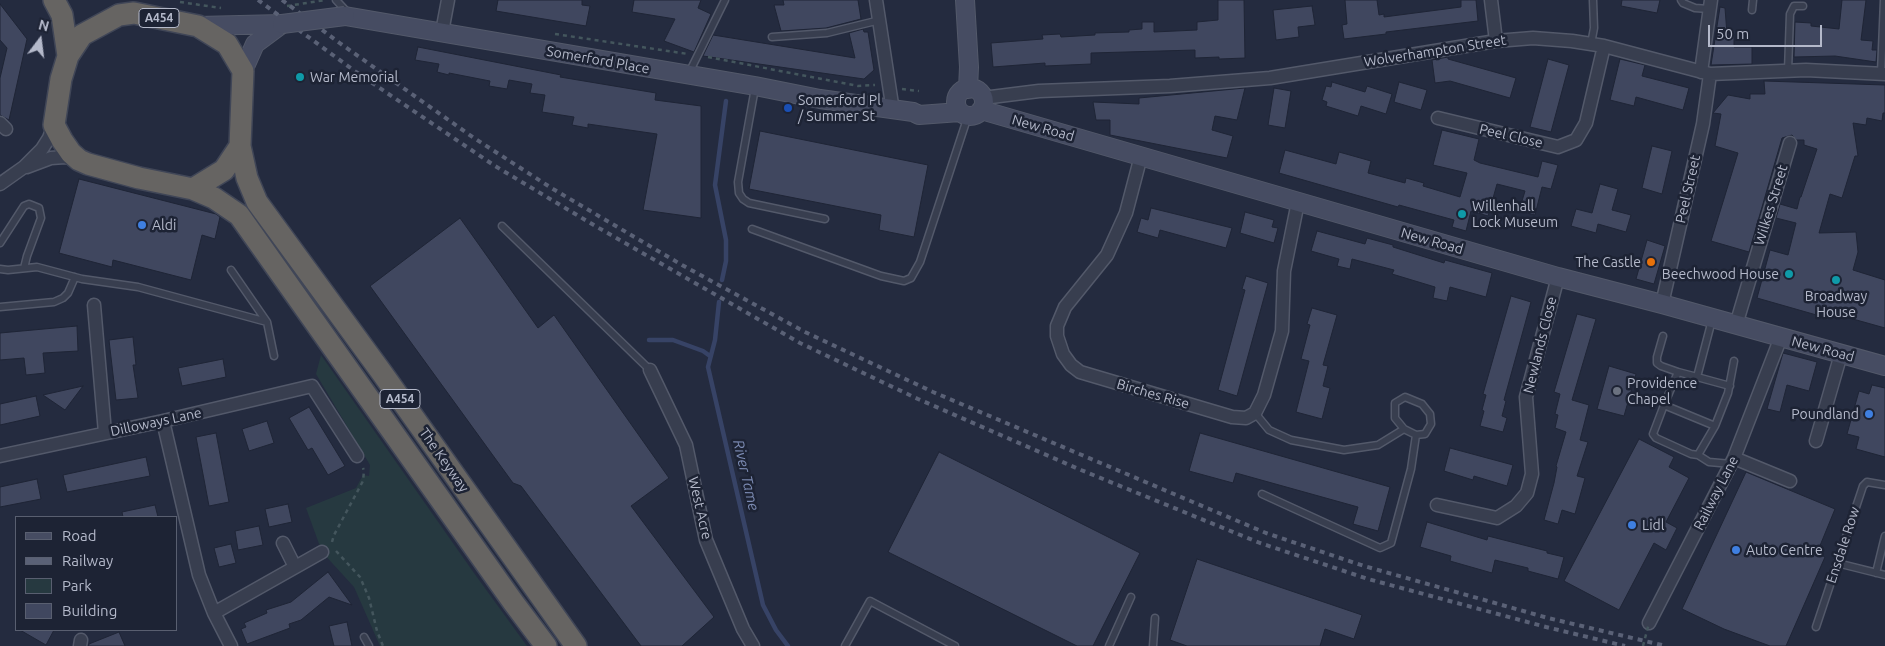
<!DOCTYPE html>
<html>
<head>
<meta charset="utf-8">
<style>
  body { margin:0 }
  #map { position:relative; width:1885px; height:646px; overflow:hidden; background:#242b3f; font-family:Ubuntu,sans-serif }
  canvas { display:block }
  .legend { position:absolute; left:15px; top:516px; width:162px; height:115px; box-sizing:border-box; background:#1d2334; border:1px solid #595f70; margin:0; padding:6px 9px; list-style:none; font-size:15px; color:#b4b9ca }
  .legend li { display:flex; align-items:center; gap:10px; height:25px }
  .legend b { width:25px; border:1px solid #595f70 }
  .north { position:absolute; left:15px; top:15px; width:50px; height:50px; -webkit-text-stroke:4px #1d2334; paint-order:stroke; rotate:15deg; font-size:14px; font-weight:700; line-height:20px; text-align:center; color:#b4b9ca }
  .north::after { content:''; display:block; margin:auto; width:18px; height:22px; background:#b4b9ca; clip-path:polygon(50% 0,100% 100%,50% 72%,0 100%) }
  .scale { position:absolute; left:1708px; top:25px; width:114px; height:22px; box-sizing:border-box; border:2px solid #b4b9ca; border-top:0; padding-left:6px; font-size:15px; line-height:18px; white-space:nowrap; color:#b4b9ca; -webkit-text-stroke:4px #1d2334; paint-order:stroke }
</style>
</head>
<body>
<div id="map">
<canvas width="1885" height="646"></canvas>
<ul class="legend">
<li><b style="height:6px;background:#464c62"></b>Road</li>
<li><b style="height:6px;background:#5a6176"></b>Railway</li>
<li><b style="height:14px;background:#263940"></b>Park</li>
<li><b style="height:14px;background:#40475f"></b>Building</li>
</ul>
<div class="north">N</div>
<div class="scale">50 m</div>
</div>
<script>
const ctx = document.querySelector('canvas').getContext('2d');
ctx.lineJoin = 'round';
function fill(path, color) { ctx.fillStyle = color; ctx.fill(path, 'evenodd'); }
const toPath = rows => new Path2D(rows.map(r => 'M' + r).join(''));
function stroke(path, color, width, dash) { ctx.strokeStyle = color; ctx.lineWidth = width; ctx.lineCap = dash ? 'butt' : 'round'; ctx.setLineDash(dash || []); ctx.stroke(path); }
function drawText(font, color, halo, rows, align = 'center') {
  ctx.font = font + ' Ubuntu,sans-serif'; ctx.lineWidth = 5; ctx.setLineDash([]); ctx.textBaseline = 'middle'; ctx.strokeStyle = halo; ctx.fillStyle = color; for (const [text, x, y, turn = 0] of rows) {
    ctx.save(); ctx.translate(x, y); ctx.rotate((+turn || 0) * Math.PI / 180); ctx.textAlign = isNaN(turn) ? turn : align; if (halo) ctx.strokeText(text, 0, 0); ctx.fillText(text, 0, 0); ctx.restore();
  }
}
fill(toPath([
  [321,355,474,573,527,646,380,646,354,587,322,552,306,508,356,488,363,475,369,476,370,465,316,374]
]), '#263940');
stroke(toPath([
  [722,280,726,261,726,240,715,185,726,101],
  [719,302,715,340,708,367,763,605,776,630,788,646],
  [649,340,673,340,703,351,710,356]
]), '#374366', 4.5);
const building = toPath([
  [498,0,582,0,582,5,590,6,586,26,496,11,498,0],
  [634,0,701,0,698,8,711,14,694,52,664,41,675,19,632,12,634,0],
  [783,0,858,0,861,19,826,28,781,31,774,5,784,5,783,0],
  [1218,0,1244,0,1245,58,1219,59,1219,57,1195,58,1195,50,1160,51,1091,53,1091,64,1045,66,1045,63,993,67,991,43,1043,39,1042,35,1060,34,1061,37,1095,35,1095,33,1129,32,1129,30,1142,29,1142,22,1154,22,1154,32,1197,30,1197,22,1218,20,1218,0],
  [1345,0,1377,0,1379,15,1384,14,1384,17,1461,7,1461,0,1476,0,1478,21,1386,32,1386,34,1344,39,1342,25,1347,24,1345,0],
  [1622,0,1660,0,1657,13,1621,6,1622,0],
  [1842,0,1866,0,1861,40,1873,41,1872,50,1877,50,1876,62,1835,56,1794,57,1795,22,1811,23,1811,26,1839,29,1842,0],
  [0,4,27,39,9,120,0,115,0,78,7,48,0,40,0,4],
  [1312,6,1315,25,1298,27,1299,37,1276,40,1273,10,1312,6],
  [1720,7,1725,8,1727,34,1734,34,1734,47,1752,47,1752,64,1711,65,1720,7],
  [863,29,864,32,868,32,874,70,864,79,703,56,713,35,855,58,849,33,863,29],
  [418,47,561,75,560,77,656,93,655,100,701,106,701,218,643,210,657,134,588,124,588,128,572,125,574,117,542,112,545,95,530,93,532,84,509,80,507,89,489,86,490,81,449,73,449,75,437,72,439,64,415,60,418,47],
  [1448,57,1448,59,1516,78,1510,98,1450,81,1435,83,1432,60,1448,57],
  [1548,59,1569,65,1551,132,1530,127,1548,59],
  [1620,59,1645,65,1642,76,1689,88,1683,110,1636,97,1634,106,1610,100,1620,59],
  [1764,81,1885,85,1885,113,1883,113,1882,121,1867,118,1866,125,1853,123,1858,156,1855,156,1842,198,1830,194,1819,233,1856,232,1858,252,1853,270,1885,280,1885,328,1828,312,1827,318,1757,298,1770,250,1788,255,1796,223,1776,218,1780,204,1797,209,1800,197,1801,197,1817,149,1804,145,1804,140,1797,140,1792,135,1782,138,1749,252,1711,241,1738,153,1715,146,1721,114,1713,113,1728,95,1750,99,1750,94,1765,94,1764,81],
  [1332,82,1365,92,1367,86,1392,94,1386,114,1361,106,1358,116,1326,106,1327,102,1322,100,1326,86,1331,87,1332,82],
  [1399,82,1427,90,1421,110,1394,102,1399,82],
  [1245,88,1237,120,1215,116,1212,130,1233,136,1227,158,1110,135,1110,120,1096,120,1093,102,1139,104,1139,98,1245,88],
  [1274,88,1291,91,1285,128,1268,125,1274,88],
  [1442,130,1479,139,1474,160,1480,163,1538,177,1542,161,1558,165,1551,189,1542,187,1535,215,1519,211,1525,191,1497,184,1488,216,1471,211,1466,231,1452,227,1454,220,1399,205,1398,207,1279,173,1285,150,1336,164,1339,152,1371,161,1368,173,1405,183,1406,178,1424,183,1423,186,1460,197,1467,173,1433,165,1442,130],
  [760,131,928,165,914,237,879,230,881,215,749,189,760,131],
  [1652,146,1672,151,1662,194,1642,188,1652,146],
  [79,179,216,214,220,217,215,239,202,235,191,280,113,260,112,267,59,253,79,179],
  [1600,184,1618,189,1612,210,1631,215,1626,232,1598,224,1596,233,1571,226,1576,209,1592,213,1600,184],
  [1151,208,1232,228,1226,248,1160,230,1158,238,1137,232,1141,218,1148,220,1151,208],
  [1245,212,1274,220,1272,227,1278,228,1274,243,1240,233,1245,212],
  [460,218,538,328,554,315,669,478,631,506,714,617,682,646,641,646,521,486,513,483,370,286,460,218],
  [1317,231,1365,244,1367,238,1393,245,1393,247,1444,263,1445,260,1492,273,1486,297,1450,287,1447,301,1433,298,1435,287,1392,274,1394,270,1352,259,1350,269,1337,266,1339,259,1311,251,1317,231],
  [1647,240,1665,246,1654,284,1636,279,1647,240],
  [1246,276,1268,283,1237,396,1218,390,1245,290,1242,289,1246,276],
  [1511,296,1531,302,1504,400,1506,401,1502,416,1507,418,1503,432,1480,426,1484,411,1482,410,1486,395,1483,394,1511,296],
  [1312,308,1337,315,1323,365,1328,366,1323,386,1330,388,1322,419,1296,412,1309,361,1301,359,1310,325,1307,324,1312,308],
  [1577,314,1596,319,1572,400,1589,405,1580,440,1588,442,1577,476,1585,478,1575,514,1562,510,1558,524,1544,520,1554,483,1557,467,1556,466,1566,432,1555,428,1558,415,1555,414,1560,394,1554,392,1577,314],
  [77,326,78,351,43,353,45,373,26,375,24,358,0,360,0,333,77,326],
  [133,337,136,365,133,365,138,398,116,400,109,340,133,337],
  [1783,353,1817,362,1809,391,1787,385,1780,412,1767,409,1783,353],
  [223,359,226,377,182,386,178,368,223,359],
  [1609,366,1636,374,1624,416,1597,409,1609,366],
  [1872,385,1885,388,1885,457,1856,449,1859,437,1847,434,1859,391,1869,394,1872,385],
  [83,386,65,410,43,395,83,386],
  [36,396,40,416,0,425,0,404,36,396],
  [309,407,345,466,328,475,312,448,308,450,289,418,309,407],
  [267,421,274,443,249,451,242,429,267,421],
  [216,433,229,502,209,506,196,437,216,433],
  [1200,433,1390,487,1378,531,1353,524,1358,507,1236,473,1233,483,1189,471,1200,433],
  [1639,439,1674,457,1669,467,1689,478,1666,522,1677,528,1666,550,1654,543,1619,610,1564,581,1639,439],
  [1450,448,1513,465,1507,486,1474,476,1473,480,1444,471,1450,448],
  [939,452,1140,553,1093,646,1077,646,888,552,939,452],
  [146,457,150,476,67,492,63,475,146,457],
  [1746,472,1835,509,1817,553,1825,557,1786,646,1770,646,1724,629,1682,609,1746,472],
  [37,479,41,499,0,507,0,487,37,479],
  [288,504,292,522,269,527,265,509,288,504],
  [155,505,158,517,123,517,122,512,155,505],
  [1427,522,1487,540,1488,536,1547,551,1547,553,1564,557,1558,579,1528,571,1528,568,1495,560,1492,573,1450,561,1451,556,1420,547,1427,522],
  [259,526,263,545,238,550,235,531,259,526],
  [231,544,236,563,219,567,214,548,231,544],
  [1197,559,1362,615,1354,639,1325,629,1320,646,1187,646,1170,640,1197,559],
  [328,572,352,605,329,597,301,620,289,624,290,628,247,644,241,629,246,627,244,623,267,613,266,610,291,602,328,572],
  [347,622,352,646,334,646,329,626,347,622],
  [20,630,54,630,46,645,20,630],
  [119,632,125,646,88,646,89,644,119,632]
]);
fill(building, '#40475f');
stroke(building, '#1f2536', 1);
const service = toPath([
  [336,0,349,14],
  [1681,0,1683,3,1695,8,1709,9],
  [1752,10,1753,0],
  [772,37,827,33,880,20],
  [1591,44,1594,28,1593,0],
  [1788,71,1790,14,1794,6,1803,6],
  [689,73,725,0],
  [1881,73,1884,0],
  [755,88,738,182,739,193,743,199,749,203,825,219],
  [502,226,650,370],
  [752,229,881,276,904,281,911,278,920,262,968,116],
  [0,243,24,206,29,204,39,208,41,218,27,256,24,268],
  [0,269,8,270,37,267,82,279,138,287,267,322,274,356],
  [231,270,267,322],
  [0,307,54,302,63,298,68,293,75,277],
  [1712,320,1697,377,1678,372,1664,405,1715,426,1728,393,1734,361],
  [1663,336,1657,357,1657,363,1661,366,1678,372],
  [1697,377,1730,386],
  [1664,405,1653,434,1656,438,1691,454,1698,455,1715,426],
  [1255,413,1269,430,1291,440,1344,450,1378,445,1404,429,1395,418,1395,403,1405,397,1422,404,1430,414,1431,424,1425,434,1416,435,1404,429],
  [1698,455,1709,462,1731,464],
  [1262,494,1380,548,1391,543,1411,469,1416,435],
  [1837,563,1885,575],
  [1876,573,1885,536],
  [1816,627,1863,486,1867,482,1885,485],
  [364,637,369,646],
  [845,646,870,601,955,646],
  [1109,646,1131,597],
  [1153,646,1155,618]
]);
const minor = toPath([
  [876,0,893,111],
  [1491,0,1496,41],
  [442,32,448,0],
  [1701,72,1711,0],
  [983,98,1039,91,1170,86,1270,78,1496,41,1533,38,1572,41,1604,46,1710,74,1806,70,1885,74],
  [1438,118,1558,147,1576,140,1586,123,1604,46],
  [0,123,6,129],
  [1141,156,1126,213,1107,255,1065,307,1057,326,1057,336,1063,354,1071,365,1080,372,1232,417,1246,418,1255,413,1264,395,1282,331,1284,271,1298,202],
  [27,167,51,158,65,157,78,160],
  [0,184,24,167,42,149,49,138,54,125],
  [1662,304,1703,124,1710,74],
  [94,305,105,433],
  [1736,325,1790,143],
  [650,370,686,445,706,540,743,629,753,646],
  [163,421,199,575,214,613,231,646],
  [1816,441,1841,354],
  [0,456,163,421,312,386,357,456],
  [1734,458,1790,481],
  [1437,505,1497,518,1516,506,1527,493,1532,474,1526,397,1558,277],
  [283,543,295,567],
  [214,613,322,552],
  [1649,623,1734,458,1781,337],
  [80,646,81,640]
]);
const secondary = toPath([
  [965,0,969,67,968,89],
  [345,16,755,86,820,99,913,112,919,115,960,112],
  [198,26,282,24],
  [243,71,255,44,282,24],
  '956 102a14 14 0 1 1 28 0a14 14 0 1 1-28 0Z',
  [981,110,1558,277,1662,304,1885,366]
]);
const trunk = toPath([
  [54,0,62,15,68,56],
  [240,146,247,178,257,202,382,373,576,646],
  [193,189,224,170,240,146,243,71,227,44,198,26,134,13,119,15,82,35,68,56,61,79,54,125,62,140,71,153,79,160,88,164,139,178,193,189,214,198,239,215,513,602,546,646]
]);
stroke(service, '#53596a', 9);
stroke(minor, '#53596a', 15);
stroke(secondary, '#53596a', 20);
stroke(trunk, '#404657', 24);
stroke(toPath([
  [180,2,221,8],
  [287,6,326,0],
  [555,34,688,54],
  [708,57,858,86,875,85],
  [902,89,919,91],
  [332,542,334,535,363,481,364,471,363,468],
  [336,551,360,577,369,598,377,631,383,646]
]), '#44565d', 2.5, [4, 4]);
stroke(service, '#383e4f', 6);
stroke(minor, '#383e4f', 12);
stroke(secondary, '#464c62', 18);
stroke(trunk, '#666462', 21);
stroke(toPath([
  [258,0,356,72,495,166,597,227,800,343,918,399,1081,470,1260,543,1368,579,1546,627,1625,646],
  [282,0,341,44,474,138,553,189,682,265,805,332,933,392,1266,533,1364,566,1548,618,1666,646]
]), '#5a6176', 4, [5, 5]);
const secondaryBridge = toPath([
  [282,24,345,16]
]);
stroke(secondaryBridge, '#53596a', 20, []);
stroke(toPath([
  [1643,646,1649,623]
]), '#44565d', 2.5, [4, 4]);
stroke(secondaryBridge, '#464c62', 18);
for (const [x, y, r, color] of [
  [300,77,5,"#0f9aa8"],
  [788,108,5,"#1a4fb4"],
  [1462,214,5,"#0f9aa8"],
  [142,225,5,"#3f7fe0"],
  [1651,262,5,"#e8710a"],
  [1789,274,5,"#0f9aa8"],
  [1836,280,5,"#0f9aa8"],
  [1617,391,5,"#6b7280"],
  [1869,414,5,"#3f7fe0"],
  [1632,525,5,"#3f7fe0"],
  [1736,550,5,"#3f7fe0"]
]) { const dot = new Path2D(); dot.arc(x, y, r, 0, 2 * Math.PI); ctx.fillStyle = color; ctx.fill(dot); stroke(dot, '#1d2334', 2); }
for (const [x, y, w] of [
  [159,18,40],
  [400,399,40]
]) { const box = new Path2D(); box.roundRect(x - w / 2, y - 9.5, w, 19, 4); ctx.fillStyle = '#1d2334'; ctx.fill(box); stroke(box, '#b4b9ca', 1); }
drawText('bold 12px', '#b4b9ca', null, [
  ["A454",159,18],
  ["A454",400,399]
]);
drawText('14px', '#b4b9ca', '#1d2334', [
  ["Wolverhampton Street",1435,51,-9],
  ["Somerford Place",598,60,10],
  ["New Road",1043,128,16],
  ["Peel Close",1511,136,13],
  ["Peel Street",1688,189,-77],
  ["Wilkes Street",1771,205,-73],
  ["New Road",1432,241,16],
  ["Newlands Close",1540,345,-76],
  ["New Road",1823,349,15],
  ["Birches Rise",1153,394,16],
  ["Dilloways Lane",156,422,-12],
  ["The Keyway",444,460,55],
  ["Railway Lane",1716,493,-63],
  ["West Acre",700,508,77],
  ["Ensdale Row",1843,545,-72]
]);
drawText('14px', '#b4b9ca', '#1d2334', [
  ["War Memorial",310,77],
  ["Somerford Pl",798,100],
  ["/ Summer St",798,116],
  ["Willenhall",1472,206],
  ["Lock Museum",1472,222],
  ["Aldi",152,225],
  ["The Castle",1641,262,"right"],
  ["Beechwood House",1779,274,"right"],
  ["Broadway",1836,296,"center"],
  ["House",1836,312,"center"],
  ["Providence",1627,383],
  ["Chapel",1627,399],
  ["Poundland",1859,414,"right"],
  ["Lidl",1642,525],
  ["Auto Centre",1746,550]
], 'left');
drawText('italic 15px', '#7b8ab2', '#1d2334', [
  ["River Tame",746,475,77]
]);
</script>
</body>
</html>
